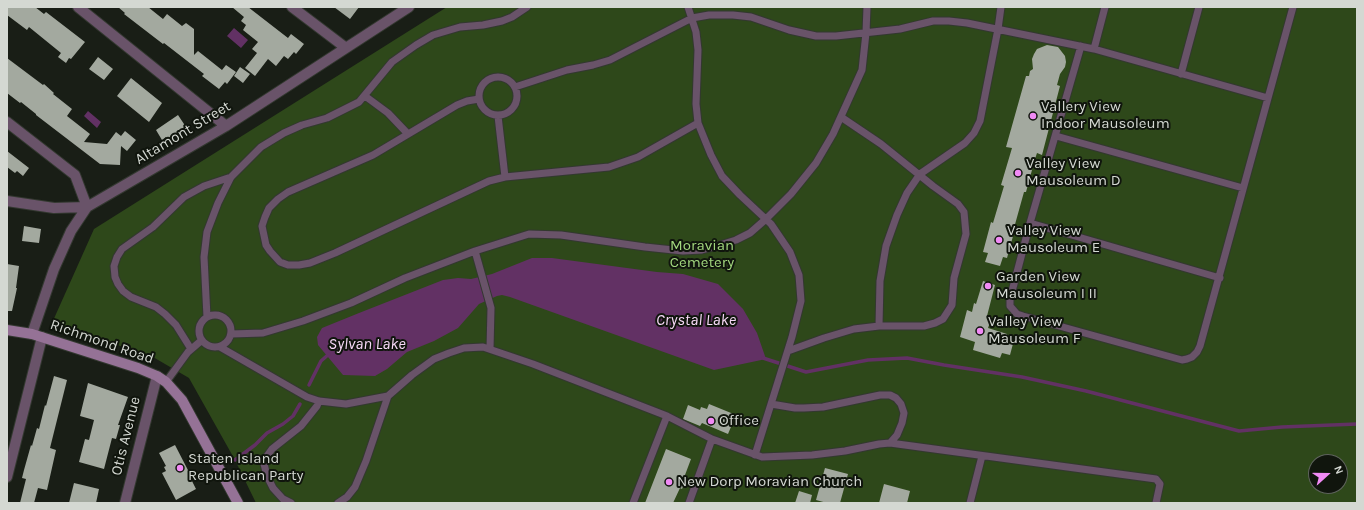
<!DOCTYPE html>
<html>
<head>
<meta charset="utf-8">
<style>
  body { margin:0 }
  #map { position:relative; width:1364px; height:510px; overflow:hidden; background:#191e16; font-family:Karla,sans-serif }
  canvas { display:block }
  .frame { position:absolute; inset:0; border:8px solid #d4d8d2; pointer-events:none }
  .north { position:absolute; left:1308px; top:454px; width:40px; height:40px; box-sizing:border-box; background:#10150d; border:1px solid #5e635c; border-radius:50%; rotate:69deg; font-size:11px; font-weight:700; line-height:16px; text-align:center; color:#d4d8d2 }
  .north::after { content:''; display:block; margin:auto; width:14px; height:18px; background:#f18af5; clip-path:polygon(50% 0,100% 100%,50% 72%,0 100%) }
</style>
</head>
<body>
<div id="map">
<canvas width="1364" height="510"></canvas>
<div class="frame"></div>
<div class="north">N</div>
</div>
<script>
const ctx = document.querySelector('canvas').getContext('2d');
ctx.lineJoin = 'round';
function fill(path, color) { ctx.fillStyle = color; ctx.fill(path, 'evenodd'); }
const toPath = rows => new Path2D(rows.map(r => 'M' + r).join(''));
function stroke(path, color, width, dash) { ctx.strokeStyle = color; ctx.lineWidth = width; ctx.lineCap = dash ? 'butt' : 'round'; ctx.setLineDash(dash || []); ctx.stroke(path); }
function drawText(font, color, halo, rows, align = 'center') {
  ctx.font = font + ' Karla,sans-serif'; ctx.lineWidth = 4; ctx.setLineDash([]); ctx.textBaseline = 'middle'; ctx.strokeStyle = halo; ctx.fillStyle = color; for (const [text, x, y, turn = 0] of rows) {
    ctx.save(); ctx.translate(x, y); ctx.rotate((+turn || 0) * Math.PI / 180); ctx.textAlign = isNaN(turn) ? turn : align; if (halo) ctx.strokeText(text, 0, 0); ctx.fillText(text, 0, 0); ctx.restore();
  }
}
fill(toPath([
  [447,7,1357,7,1357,503,256,503,235,460,189,378,153,357,52,323,94,229],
  [1316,462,1340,462,1340,486,1316,486]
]), '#2e481a');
fill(toPath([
  [234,28,248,40,241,48,227,36],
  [88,111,101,122,97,128,84,116],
  [532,258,552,258,657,272,683,274,718,284,743,309,757,333,766,359,714,370,510,297,502,295,497,296,479,304,458,328,434,341,407,352,387,369,375,376,343,375,318,345,317,337,322,328,359,313,443,280,458,278,471,279,492,274]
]), '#623164');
stroke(toPath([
  [763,358,806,372,868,360,907,358,944,365,1022,377,1086,391,1239,431,1282,427,1357,424],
  [309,385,321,361,329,354],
  [235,460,255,445,267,433,283,424,293,416,300,404],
  [198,476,200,475]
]), '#623164', 3.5);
fill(toPath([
  [7,7,35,7,44,14,46,12,85,42,71,59,69,58,66,63,58,57,61,53,29,27,27,30,7,15],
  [118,7,148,7,163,19,167,14,182,26,186,23,194,29,194,55,198,51,222,70,226,65,236,72,227,84,225,82,219,89,202,76,204,74,164,43,163,44,124,14,125,13],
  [232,7,248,7,288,38,291,34,304,44,296,54,294,52,288,59,284,56,276,66,268,59,255,76,245,68,257,53,252,49,258,42,243,30,246,25,241,21,244,17],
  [334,7,359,7,350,19],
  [1047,45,1058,47,1065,56,1066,62,1065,67,1060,74,1057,85,1060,86,1042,155,1037,153,1035,159,1026,192,1024,192,1014,228,1015,229,1007,258,1003,257,1000,266,985,262,988,253,983,252,991,222,993,223,1004,186,1001,185,1012,148,1006,147,1026,76,1029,76,1030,71,1033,69,1032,59,1034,54,1037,49],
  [98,57,113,69,104,80,89,69],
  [7,58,43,85,44,84,54,93,53,94,72,109,67,116,90,134,84,142,107,144,116,132,121,136,125,131,136,140,127,151,121,146,120,165,100,164,36,115,36,114,21,102,20,103,7,93],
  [240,67,250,74,243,83,234,76],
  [131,78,162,103,149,122,117,96],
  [178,115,186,127,167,139,166,137,162,140,156,130],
  [7,151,29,168,23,176,17,171,15,173,7,167],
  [24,226,41,229,39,243,22,241],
  [7,264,19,266,16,288,17,288,12,311,7,311],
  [983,281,995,285,987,316,992,317,988,328,1007,334,1006,338,1014,340,1010,355,1002,353,1000,358,973,350,975,342,960,337,967,310,972,312,974,303,976,304],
  [54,376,67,380,50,448,56,450,47,490,38,488,34,503,20,503,26,479,22,478,24,470,31,445,32,446,37,428,39,429,45,405,46,406],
  [88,383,128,397,118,425,120,425,116,439,112,438,104,469,79,462,85,439,89,440,94,420,80,416],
  [709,404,736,415,728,434,702,423,700,426,683,419,688,405,700,410,701,407,707,409],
  [175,445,191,476,190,477,196,489,176,500,162,473,166,471,164,467,166,466,159,453],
  [666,449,691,459,685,475,687,476,682,489,680,488,673,503,645,503],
  [825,468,848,474,840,503,827,503,816,500],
  [74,483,99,489,96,503,69,503],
  [884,484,910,491,907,503,879,503],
  [799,491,812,495,810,503,795,503]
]), '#a3a99f');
const service = toPath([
  [688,7,696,32,698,50,696,104,698,123,711,155,722,176,740,195,771,224,790,252,799,275,801,301,792,337,755,455],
  [1081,46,1030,223,1010,299,1010,306,1017,314,1023,316,1182,360,1187,359,1192,357,1197,352,1200,346,1293,7],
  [1094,49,1105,7],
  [1181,74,1199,7],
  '479 96a19 19 0 1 1 38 0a19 19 0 1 1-38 0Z',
  [515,87,567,70,593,65,610,60,692,18,709,15,733,15,751,17,789,30,816,36,836,36,900,29,933,21,949,21,967,23,1094,49,1268,98],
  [365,96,388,113,408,134],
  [479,99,467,101,457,105,373,155,288,192,278,199,269,208,265,217,262,226,266,245,270,251,280,262,288,265,299,265,310,263,335,253,489,181,505,177,609,167,638,157,698,123],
  [498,116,505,177],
  [1056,136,1243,188],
  [1030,223,1220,278],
  [475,251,491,308,490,349],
  '199 331a16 16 0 1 1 32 0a16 16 0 1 1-32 0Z',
  [207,317,204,257,207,232,218,203,231,177,261,147,284,133,302,125,327,118,359,102,392,62,416,45,433,35,460,27,483,25,502,21,512,17,527,7],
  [879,326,880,281,886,246,897,215,907,193,920,174,965,143,974,133,980,121,998,29,1001,7],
  [231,334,263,333,303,321,351,303,405,278,475,251,529,234,561,235,645,247,683,251,702,250,720,245,736,240,750,233,766,219,791,194,816,163,833,134,862,70,866,33,867,7],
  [220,347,307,397,319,401,346,404,388,396,412,375,434,359,449,353,464,348,483,347,533,364,667,416,712,439,762,457,812,455,845,451,879,444,890,443,897,435,902,423,904,413,901,404,896,398,890,395,880,395,823,407,804,408,795,408,771,404],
  [191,349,176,325,165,314,156,307,131,297,123,291,118,284,115,277,114,266,117,257,122,249,153,227,184,197,204,186,231,177],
  [788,351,824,338,854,329,879,326,924,326,935,323,943,319,952,305,954,278,966,234,964,212,958,204,933,186,881,144,841,117],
  [166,382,188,352,202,340],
  [890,443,1156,479,1160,484,1156,503],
  [291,503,283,499,273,488,267,476,264,464,267,456,272,449,301,426,317,406,319,401],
  [338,503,347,497,355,487,366,461,388,396],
  [633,503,667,416],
  [689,503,712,439],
  [970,503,982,456]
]);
const minor = toPath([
  [78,7,226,126],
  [292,7,346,48],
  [7,122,75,175,87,207,54,208,7,201],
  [32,334,54,269,71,231,87,207,226,126,409,7],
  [7,477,42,337],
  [125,503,157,376]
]);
const secondary = toPath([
  [7,330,32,334,138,368,157,376,166,382,182,400,238,503]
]);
stroke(service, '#333830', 9);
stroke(minor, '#333830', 12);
stroke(secondary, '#333830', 12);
stroke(service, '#695369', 7);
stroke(minor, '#695369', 10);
stroke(secondary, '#957296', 10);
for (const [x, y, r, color] of [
  [1033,116,4,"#f18af5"],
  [1018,173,4,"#f18af5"],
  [999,240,4,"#f18af5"],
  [988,286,4,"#f18af5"],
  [980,331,4,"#f18af5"],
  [711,421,4,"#f18af5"],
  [180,468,4,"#f18af5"],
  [669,482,4,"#f18af5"]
]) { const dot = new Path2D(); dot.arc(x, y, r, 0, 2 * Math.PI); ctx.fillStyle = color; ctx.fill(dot); stroke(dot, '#10150d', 1.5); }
drawText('15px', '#d4d8d2', '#10150d', [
  ["Vallery View",1041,107],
  ["Indoor Mausoleum",1041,124],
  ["Valley View",1026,164],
  ["Mausoleum D",1026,181],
  ["Valley View",1007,231],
  ["Mausoleum E",1007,248],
  ["Garden View",996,277],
  ["Mausoleum I II",996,294],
  ["Valley View",988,322],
  ["Mausoleum F",988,339],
  ["Office",719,421],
  ["Staten Island",188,459],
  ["Republican Party",188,476],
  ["New Dorp Moravian Church",677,482]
], 'left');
drawText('15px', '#d4d8d2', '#10150d', [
  ["Altamont Street",183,133,-31],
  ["Richmond Road",102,342,19],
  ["Otis Avenue",126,436,-76]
]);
drawText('15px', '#a2d77e', '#10150d', [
  ["Moravian",702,246],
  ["Cemetery",702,263]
]);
drawText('italic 16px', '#f7d9f7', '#10150d', [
  ["Crystal Lake",696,320],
  ["Sylvan Lake",367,344]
]);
</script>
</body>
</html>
